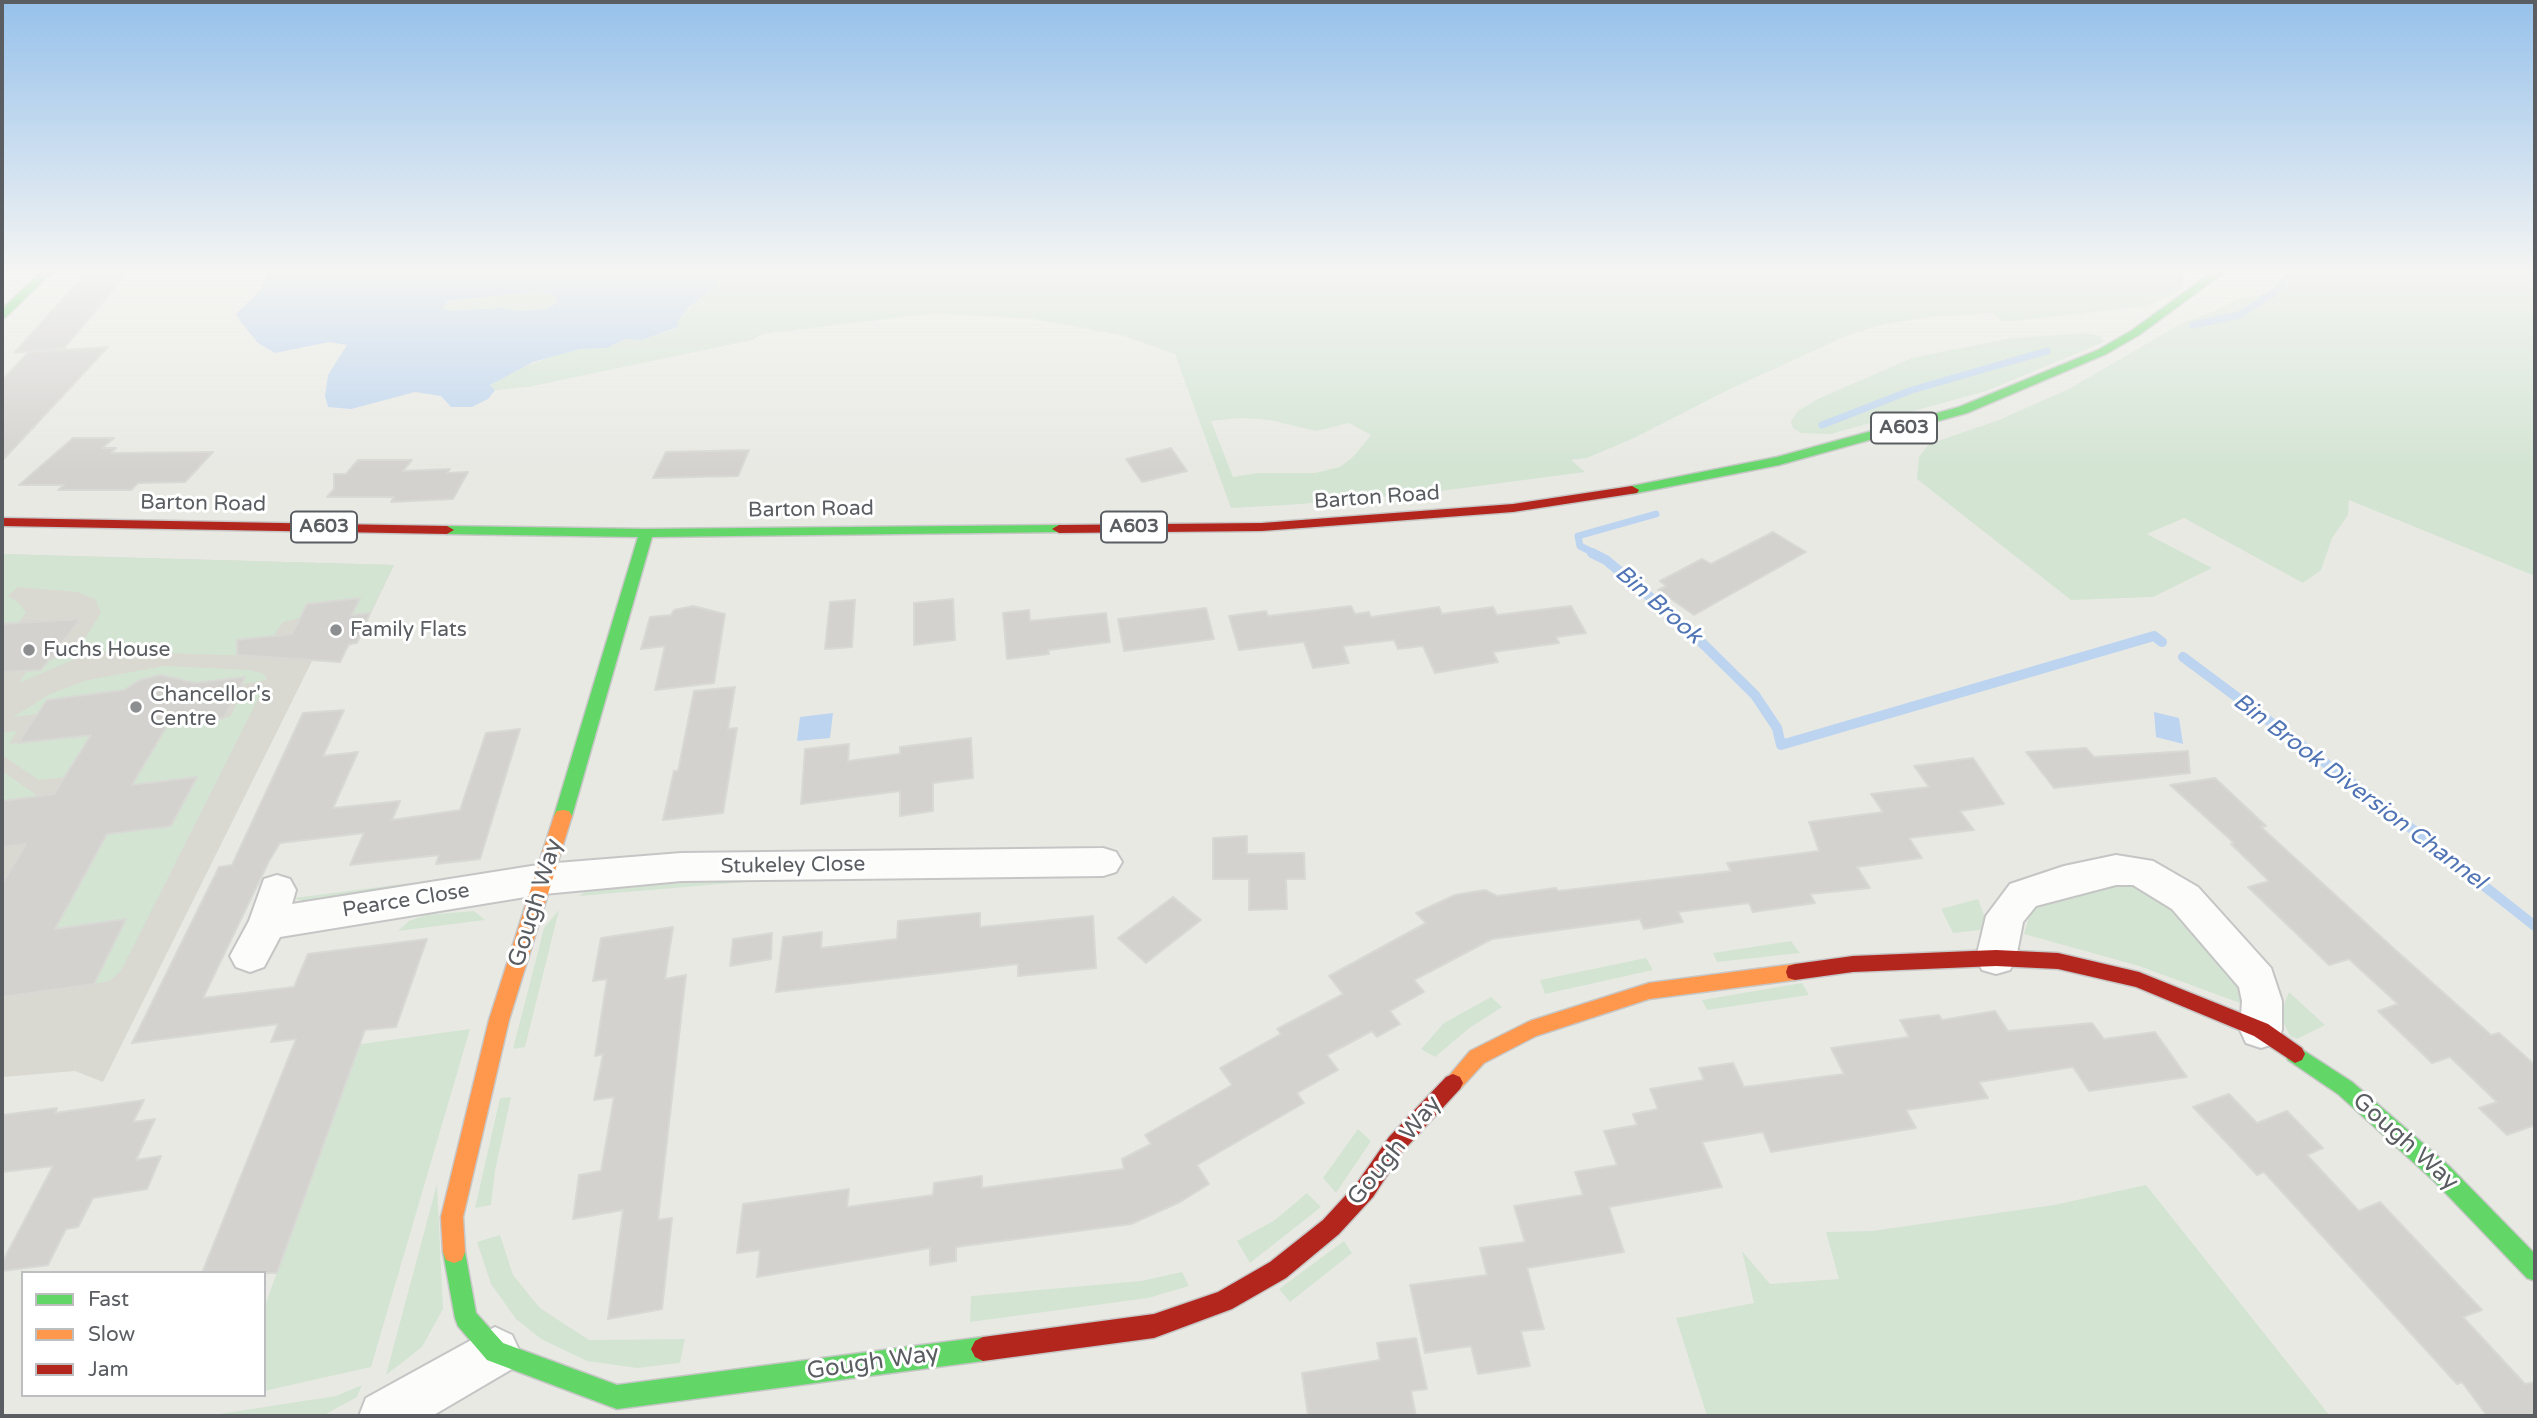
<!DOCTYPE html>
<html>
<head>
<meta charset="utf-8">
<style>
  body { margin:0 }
  #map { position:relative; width:2537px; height:1418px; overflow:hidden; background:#e9e9e4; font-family:"Varela Round",sans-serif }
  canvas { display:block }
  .frame { position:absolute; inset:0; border:4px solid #5a5d61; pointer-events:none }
  .legend { position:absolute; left:21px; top:1271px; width:245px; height:126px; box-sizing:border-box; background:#fff; border:2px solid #bdbec0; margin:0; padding:9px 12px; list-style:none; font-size:21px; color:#5a5d61 }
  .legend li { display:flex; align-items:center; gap:14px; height:35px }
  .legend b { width:35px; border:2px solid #bdbec0 }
</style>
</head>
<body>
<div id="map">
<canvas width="2537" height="1418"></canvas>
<div class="frame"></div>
<ul class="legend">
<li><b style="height:9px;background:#63d668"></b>Fast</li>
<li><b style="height:9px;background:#ff974d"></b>Slow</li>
<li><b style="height:9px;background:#b3261e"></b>Jam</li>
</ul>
</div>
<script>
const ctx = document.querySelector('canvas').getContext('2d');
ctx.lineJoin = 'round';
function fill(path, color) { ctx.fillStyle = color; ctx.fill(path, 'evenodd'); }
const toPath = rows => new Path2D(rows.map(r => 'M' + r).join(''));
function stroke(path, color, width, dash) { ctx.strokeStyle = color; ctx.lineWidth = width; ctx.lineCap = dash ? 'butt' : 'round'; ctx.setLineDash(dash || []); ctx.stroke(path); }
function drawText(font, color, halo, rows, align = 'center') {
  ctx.font = font + ' "Varela Round",sans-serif'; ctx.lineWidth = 6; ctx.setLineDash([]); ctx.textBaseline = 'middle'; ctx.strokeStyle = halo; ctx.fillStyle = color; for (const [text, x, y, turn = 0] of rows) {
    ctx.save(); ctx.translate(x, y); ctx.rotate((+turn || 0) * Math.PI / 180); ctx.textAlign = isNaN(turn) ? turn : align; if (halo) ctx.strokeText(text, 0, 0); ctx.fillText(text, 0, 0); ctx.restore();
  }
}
fill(toPath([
  [2,554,394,565,359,638,352,645,325,648,315,655,103,1082,75,1071,2,1077]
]), '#d9d9d2');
fill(toPath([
  [722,271,2191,271,2182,278,2185,285,2177,292,2147,306,2015,321,2002,321,1992,313,1937,316,1884,324,1846,336,1728,390,1636,437,1587,458,1571,460,1585,472,1418,494,1288,505,1231,508,1175,354,1121,335,1032,319,936,313,763,334,752,340,528,387,495,390,490,385,518,369,559,354,580,349,607,348,625,339,642,340,678,328,678,321],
  [1241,418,1270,420,1316,431,1349,423,1371,435,1353,457,1340,467,1315,473,1257,473,1233,477,1211,421],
  [2299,271,2535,271,2535,576,2349,500,2348,515,2332,538,2321,570,2303,583,2184,518,2147,534,2212,568,2153,597,2071,600,1917,479,1919,457,1929,444,1999,420,2071,388,2182,323,2220,309,2238,298,2260,296],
  [540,291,553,294,558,302,547,309,520,311,501,308,449,311,441,308,448,301],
  [2086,333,2100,336,2104,342,1986,391,1831,434,1801,433,1793,428,1791,421,1798,411,1818,399,1912,358,2012,338],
  [2,554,394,565,370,613,352,615,360,598,307,604,300,618,283,622,259,656,163,653,129,658,128,645,75,659,19,683,26,672,80,646,101,613,96,600,78,592,18,587,8,596,20,604,26,613,19,622,2,624],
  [165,666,250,670,264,674,267,680,241,684,244,677,183,684,180,678,160,675,140,680,124,690,47,700,38,714,13,717,50,694,88,680],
  [264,687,121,971,109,981,94,984,125,919,55,929,107,834,171,826,196,778,132,785,167,726,230,717,244,689],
  [17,731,9,744,90,735,65,777,39,780,2,755,2,733],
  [2,771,38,796,2,801],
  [512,870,306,903,294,898],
  [747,871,745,882,579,896,591,887],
  [2130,880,2184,914,2243,978,2240,1003,2139,966,2024,934,2033,904],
  [1978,899,1989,929,1953,933,1941,909],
  [559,910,525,1047,513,1049,544,928],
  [474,911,485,920,398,931,409,921,426,915],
  [1791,941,1800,953,1717,962,1713,953],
  [1646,958,1653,970,1545,994,1540,980],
  [1802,983,1809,995,1707,1010,1702,1000],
  [2289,992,2325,1025,2297,1039,2290,1036,2280,1015],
  [1491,997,1502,1007,1468,1029,1435,1057,1421,1049,1444,1023],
  [470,1029,371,1367,264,1391,264,1308,353,1064,282,1073,289,1054],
  [511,1097,495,1171,491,1205,475,1208,500,1098],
  [1358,1129,1371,1141,1336,1193,1323,1178],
  [437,1184,443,1309,422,1347,386,1375],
  [2146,1185,2330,1416,1707,1416,1676,1318,1754,1303,1742,1251,1770,1284,1839,1279,1826,1232,1872,1231,2054,1205],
  [1307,1193,1321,1207,1250,1263,1237,1241,1275,1220],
  [500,1235,513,1275,540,1308,589,1340,685,1339,680,1363,637,1368,587,1361,541,1339,516,1319,491,1284,477,1242],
  [1344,1241,1352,1253,1290,1302,1279,1289],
  [1182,1272,1189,1286,1148,1298,970,1322,971,1296,1141,1281],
  [362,1385,357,1397,326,1414,206,1416,336,1396]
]), '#d3e4d3');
fill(toPath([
  [269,271,722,271,722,274,717,286,689,307,678,321,678,327,642,340,625,339,607,348,580,349,533,362,490,385,495,390,488,399,472,407,451,407,441,396,415,392,351,409,328,407,325,396,328,375,347,345,329,342,275,353,258,343,241,322,236,314,261,290],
  [540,291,553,294,558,302,547,309,520,311,501,308,449,311,442,308,448,301],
  [2154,712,2179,718,2183,744,2156,737],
  [833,713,830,738,797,741,800,717]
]), '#bcd4ef');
stroke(toPath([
  [2193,325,2239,315,2275,292,2293,271],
  [1822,425,1912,390,2047,351],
  [1596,554,1580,546,1578,536,1656,514]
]), '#bcd4ef', 7);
stroke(toPath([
  [1592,553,1606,560,1689,630,1755,695,1777,728,1781,745,2154,636,2162,642],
  [2183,657,2379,803,2535,926]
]), '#bcd4ef', 10);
const building = toPath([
  [88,271,129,271,64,348,14,353,88,271],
  [108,347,2,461,2,380,29,352,108,347],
  [73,438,114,438,102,448,116,448,111,453,213,452,185,482,138,483,131,490,58,490,64,485,19,485,73,438],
  [1171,448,1187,471,1142,482,1126,459,1171,448],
  [749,450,738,476,653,478,666,452,749,450],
  [358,460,412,460,403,471,450,469,447,473,468,472,453,499,391,502,394,497,327,497,334,489,334,474,346,474,358,460],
  [1773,532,1806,552,1694,615,1658,590,1666,586,1660,581,1702,559,1711,564,1773,532],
  [360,598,352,615,370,613,357,643,349,644,340,662,237,655,237,640,292,634,307,604,360,598],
  [953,599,955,640,914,645,914,603,953,599],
  [855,600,852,647,825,649,830,602,855,600],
  [693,606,725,614,714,683,655,690,665,646,641,649,650,617,671,615,674,610,693,606],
  [1351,606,1355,614,1369,612,1371,617,1439,607,1442,614,1493,607,1497,615,1571,606,1586,633,1556,637,1559,643,1493,652,1498,662,1435,673,1423,646,1398,649,1394,640,1343,646,1349,663,1313,668,1304,642,1239,650,1229,616,1266,611,1268,616,1351,606],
  [1206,608,1214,639,1124,651,1118,619,1206,608],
  [1029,610,1030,621,1106,613,1110,642,1048,650,1049,654,1007,659,1003,613,1029,610],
  [80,619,41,670,2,672,2,624,80,619],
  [160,675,196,683,245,677,224,718,167,726,132,785,197,777,171,826,107,834,55,929,126,919,94,984,2,997,2,884,26,844,2,847,2,801,54,794,91,735,18,743,47,700,124,690,140,680,160,675],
  [735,687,728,729,737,728,723,813,663,820,674,771,678,771,694,691,735,687],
  [344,710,323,756,358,752,333,808,400,801,392,820,460,810,486,733,520,729,480,859,436,864,439,855,350,865,364,833,280,843,269,861,203,998,294,987,308,954,427,939,396,1027,365,1030,277,1273,202,1273,296,1039,271,1042,278,1024,132,1043,219,867,232,865,303,713,344,710],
  [971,738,973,778,933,783,933,811,900,816,900,791,801,804,805,749,849,744,848,761,900,754,900,747,971,738],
  [2086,748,2094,757,2188,751,2190,773,2054,788,2026,752,2086,748],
  [1973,758,2004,804,1960,811,1974,830,1909,838,1922,858,1857,867,1870,888,1810,894,1815,903,1753,912,1749,903,1678,912,1683,922,1644,929,1640,919,1492,939,1414,980,1424,992,1390,1011,1400,1024,1377,1037,1372,1031,1327,1055,1338,1070,1297,1093,1304,1103,1197,1165,1209,1184,1180,1202,1131,1224,956,1247,956,1261,930,1265,930,1248,757,1277,760,1250,737,1253,743,1204,849,1189,847,1207,933,1195,934,1183,982,1176,982,1188,1124,1169,1122,1159,1151,1144,1145,1135,1232,1085,1220,1068,1281,1034,1277,1029,1343,994,1329,976,1426,923,1416,913,1455,895,1485,890,1497,896,1556,888,1558,891,1731,871,1727,863,1819,851,1809,822,1883,812,1871,794,1929,787,1914,766,1973,758],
  [2215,778,2266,826,2261,827,2391,946,2491,1035,2499,1033,2535,1065,2535,1125,2507,1135,2479,1108,2497,1102,2450,1057,2432,1063,2378,1011,2398,1004,2349,959,2329,965,2248,887,2269,881,2231,844,2234,843,2170,785,2215,778],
  [1247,836,1247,854,1304,853,1305,879,1286,879,1287,909,1249,910,1249,879,1213,879,1213,838,1247,836],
  [1173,897,1201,920,1146,963,1118,938,1173,897],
  [980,913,980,927,1093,916,1096,968,1018,976,1018,964,776,992,783,937,822,932,821,948,897,939,898,921,980,913],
  [673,927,665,979,686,975,658,1220,672,1218,662,1309,608,1319,623,1210,573,1219,579,1175,601,1171,614,1097,594,1100,603,1054,595,1056,607,979,593,981,601,938,673,927],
  [772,933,771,959,730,966,733,939,772,933],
  [1995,1011,2008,1031,2092,1023,2104,1039,2155,1032,2187,1077,2089,1091,2073,1067,1979,1082,1988,1098,1906,1110,1916,1128,1771,1152,1763,1132,1702,1142,1722,1187,1609,1207,1624,1252,1527,1268,1544,1329,1521,1331,1530,1366,1478,1374,1471,1346,1425,1353,1410,1285,1487,1275,1480,1248,1525,1242,1514,1206,1583,1195,1575,1172,1617,1165,1604,1131,1637,1125,1633,1114,1658,1109,1650,1089,1704,1080,1699,1068,1733,1063,1744,1087,1844,1074,1831,1048,1909,1037,1900,1020,1939,1015,1942,1020,1995,1011],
  [2229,1094,2257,1123,2287,1111,2323,1148,2307,1155,2359,1211,2380,1202,2482,1310,2463,1317,2525,1384,2535,1382,2535,1416,2487,1416,2462,1382,2457,1384,2264,1172,2257,1175,2193,1107,2229,1094],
  [144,1100,133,1122,155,1119,136,1160,161,1156,147,1189,93,1198,78,1227,66,1229,48,1265,2,1271,2,1263,53,1166,2,1172,2,1115,57,1108,55,1113,144,1100],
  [1416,1338,1427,1389,1411,1391,1416,1416,1308,1416,1302,1373,1380,1360,1377,1343,1416,1338]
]);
fill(building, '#d3d2cf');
stroke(building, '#d8d8d4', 2);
const street = toPath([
  [1103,848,1116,852,1122,862,1116,872,1103,876,681,881,544,894,280,937,264,967,250,972,236,967,230,956,249,921,264,879,277,875,290,879,296,890,292,904,544,864,681,853,1103,848],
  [2116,855,2153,861,2198,887,2271,968,2282,1001,2282,1030,2276,1043,2261,1048,2246,1043,2240,1030,2242,1001,2239,987,2172,909,2133,885,2116,885,2036,906,2023,922,2016,958,2010,970,1996,974,1982,970,1976,958,1986,916,2010,884,2064,866,2116,855],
  [495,1327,512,1335,520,1352,512,1369,432,1416,359,1416,366,1398,495,1327]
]);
const fast = toPath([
  [42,271,53,271,6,317,2,318,2,309,42,271],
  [2214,271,2226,271,2139,335,2106,354,1967,413,1779,465,1632,494,1625,490,1632,486,1777,457,1959,407,2098,350,2131,331,2214,271],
  [1059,525,1066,529,1064,532,652,537,572,816,569,821,563,822,557,821,554,816,638,537,447,534,440,530,447,526,646,529,1059,525],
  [2295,1045,2352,1082,2450,1167,2535,1254,2535,1281,2527,1278,2434,1181,2338,1094,2288,1060,2285,1054,2288,1048,2295,1045],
  [454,1241,462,1244,465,1252,476,1313,503,1343,617,1385,983,1337,991,1341,995,1349,991,1357,983,1361,617,1409,487,1360,458,1326,455,1318,443,1252,446,1244,454,1241]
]);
const slow = toPath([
  [563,810,569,811,572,816,509,1020,463,1217,465,1252,462,1260,454,1263,446,1260,443,1252,441,1217,489,1020,554,816,557,811,563,810],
  [1795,964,1802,966,1804,972,1802,978,1795,980,1649,999,1536,1036,1484,1063,1460,1089,1453,1092,1446,1089,1443,1083,1470,1051,1530,1021,1649,983,1795,964]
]);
const jam = toPath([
  [1632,486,1639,490,1637,493,1513,512,1262,531,1059,533,1052,529,1059,525,1262,523,1513,504,1632,486],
  [2,518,447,526,454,530,447,534,2,526,2,518],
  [1996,950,2058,953,2139,972,2268,1024,2302,1048,2305,1054,2302,1060,2295,1063,2254,1036,2136,987,2058,969,1996,966,1853,972,1795,980,1788,978,1786,972,1788,966,1795,964,1853,956,1996,950],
  [1453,1074,1460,1077,1463,1083,1460,1089,1403,1151,1373,1197,1339,1234,1286,1278,1232,1309,1154,1338,983,1361,975,1357,971,1349,975,1341,983,1337,1154,1314,1218,1292,1270,1262,1323,1220,1357,1183,1389,1137,1446,1077,1453,1074]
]);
stroke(street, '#c5c5c5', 4);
stroke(fast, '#c6c7c6', 3);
stroke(slow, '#c6c7c6', 3);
stroke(jam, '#c6c7c6', 3);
fill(street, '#fcfcfb');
fill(fast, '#63d668');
fill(slow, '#ff974d');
fill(jam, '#b3261e');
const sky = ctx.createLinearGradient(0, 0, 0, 469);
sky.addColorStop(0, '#96c1eb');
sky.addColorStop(0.58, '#f5f5f3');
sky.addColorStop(1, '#f5f5f300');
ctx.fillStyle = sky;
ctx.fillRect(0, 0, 2537, 469);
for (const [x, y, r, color] of [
  [336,630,7,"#8c8e8f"],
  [29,650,7,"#8c8e8f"],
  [136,707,7,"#8c8e8f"]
]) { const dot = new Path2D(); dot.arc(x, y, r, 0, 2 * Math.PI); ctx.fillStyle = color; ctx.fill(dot); stroke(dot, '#fff', 2.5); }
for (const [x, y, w] of [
  [1904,428,66],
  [324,527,66],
  [1134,527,66]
]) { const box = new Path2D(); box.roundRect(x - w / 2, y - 15.5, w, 31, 5); ctx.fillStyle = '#fff'; ctx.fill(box); stroke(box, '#5a5d61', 2); }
drawText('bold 19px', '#5a5d61', null, [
  ["A603",1904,428],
  ["A603",324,527],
  ["A603",1134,527]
]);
drawText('21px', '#5a5d61', '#fff', [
  ["Barton Road",1377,498,-4],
  ["Barton Road",203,504,1],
  ["Barton Road",811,510,-1],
  ["Stukeley Close",793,866,-1],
  ["Pearce Close",406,901,-9]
]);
drawText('21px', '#5a5d61', '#fff', [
  ["Family Flats",350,630],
  ["Fuchs House",43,650],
  ["Chancellor's",150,695],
  ["Centre",150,719]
], 'left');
drawText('italic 23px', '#5074b4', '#fff', [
  ["Bin Brook",1658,605,41],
  ["Bin Brook Diversion Channel",2359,792,37]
]);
drawText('24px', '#5a5d61', '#fff', [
  ["Gough Way",536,903,-73],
  ["Gough Way",2405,1142,42],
  ["Gough Way",1395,1151,-51],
  ["Gough Way",873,1363,-8]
]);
</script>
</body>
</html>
